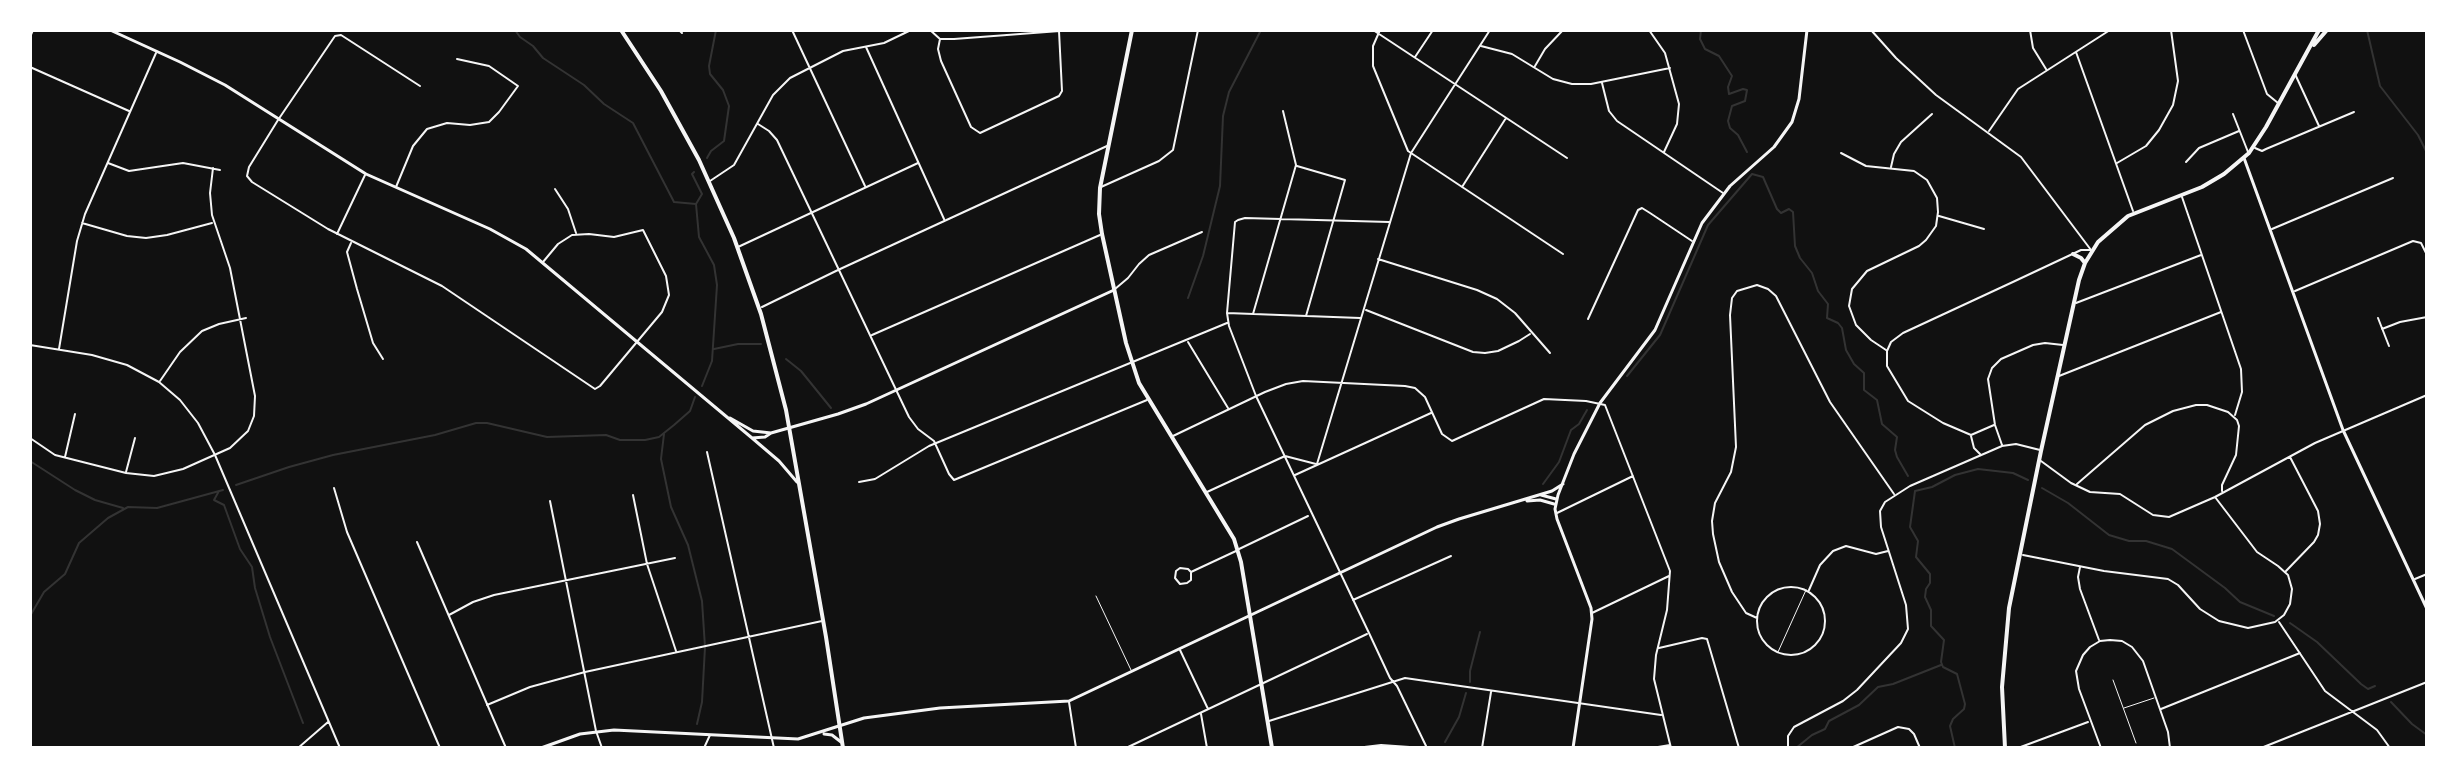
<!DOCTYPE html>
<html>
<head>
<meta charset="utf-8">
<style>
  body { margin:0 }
  #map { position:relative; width:2457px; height:778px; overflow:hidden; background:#111; font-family:"Alegreya Sans",sans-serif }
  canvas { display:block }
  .frame { position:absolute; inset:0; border:32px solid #fff; pointer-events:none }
</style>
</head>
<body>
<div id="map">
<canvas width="2457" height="778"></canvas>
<div class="frame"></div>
</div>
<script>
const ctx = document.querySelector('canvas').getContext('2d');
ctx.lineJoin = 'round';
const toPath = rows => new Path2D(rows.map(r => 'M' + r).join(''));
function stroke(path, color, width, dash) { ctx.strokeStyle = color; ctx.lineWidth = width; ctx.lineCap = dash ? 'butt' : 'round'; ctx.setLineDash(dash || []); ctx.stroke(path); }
stroke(toPath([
  [515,30,520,37,533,46,543,58,584,85,604,104,633,123,674,202,696,204],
  [1701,30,1700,39,1705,49,1719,56,1732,76,1728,87,1729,94,1743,89,1747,90,1745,101,1732,106,1728,121,1730,128,1738,135,1747,152],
  [2367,30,2380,86,2418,135,2427,153],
  [707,158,711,151,724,141,729,106,723,90,710,74,709,66,716,30],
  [694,172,692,174,702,194,696,204,699,237,714,265,717,285,712,361,702,386],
  [1188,298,1203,256,1220,186,1223,116,1229,92,1261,30],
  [714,349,738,344,761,344],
  [786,359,801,371,831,408],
  [1627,376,1660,335,1708,225,1752,174,1763,177,1777,209,1781,213,1789,209,1793,212,1795,246,1800,258,1812,273,1818,291,1828,304,1827,318,1838,323,1842,328,1846,350,1854,364,1864,373,1864,390,1877,400,1882,424,1897,437,1895,450,1897,457,1908,476],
  [664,434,661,459,671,507,688,545,702,601,705,647,702,702,697,724],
  [30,461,75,490,95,500,123,508],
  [1543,484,1559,462,1571,430,1579,424,1587,410],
  [236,485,289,467,333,455,435,435,476,423,487,423,547,437,606,435,620,440,645,440,659,437,674,425,690,411,695,397],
  [2042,488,2068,503,2109,535,2129,541,2146,541,2172,549,2225,588,2240,602,2274,616],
  [219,491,214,500,224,505,240,549,252,567,255,588,270,637,303,723],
  [30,616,44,592,65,574,79,543,108,518,128,507,157,508,223,490],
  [2290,623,2317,642,2361,684,2368,689,2375,686],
  [1470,682,1470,671,1480,632],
  [2391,702,2412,724,2427,735],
  [1445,742,1459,717,1466,693],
  [1796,748,1812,735,1825,729,1829,721,1859,705,1878,687,1893,684,1941,665],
  [1955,748,1950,726,1953,719,1964,709,1965,704,1957,674,1943,667,1941,662,1944,640,1931,626,1931,610,1925,597,1926,589,1930,583,1930,574,1916,557,1918,541,1910,527,1915,491,1932,487,1955,475,1978,469,2013,473,2028,480]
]), '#333', 2);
stroke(toPath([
  [1096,596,1131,670],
  [1778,652,1806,590],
  [2113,680,2136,743],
  [2124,708,2154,698]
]), '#f5f5f5', 1);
stroke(toPath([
  [1237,550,1308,516]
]), '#f5f5f5', 2);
stroke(toPath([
  [679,30,682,33],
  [792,30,865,186],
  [930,30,940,39,954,39,1073,30],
  [1373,30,1567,158],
  [1380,30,1373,46,1373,66,1408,151,1563,254],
  [1649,30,1665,53,1679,104,1677,124,1664,152],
  [1871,30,1896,58,1936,95,2021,157,2091,250],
  [2030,30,2033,48,2046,69],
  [2243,30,2267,94,2278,103],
  [1975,31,1975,30],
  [30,37,33,30],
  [940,39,938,49,941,61,971,127,980,133,1059,96,1062,91,1059,31],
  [1481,46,1512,54,1553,79,1572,84,1591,84,1670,68],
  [866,47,944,219],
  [2076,52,2133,211],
  [1415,57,1433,30],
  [1535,66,1545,49,1563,30],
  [30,67,129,111],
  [2295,74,2319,126],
  [1602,83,1609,111,1617,121,1723,193],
  [420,86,341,35,335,36,278,120,249,167,247,176,252,182,328,229,442,286,595,389,600,386,662,312,669,295,666,276,643,230,614,237,589,234,572,235,558,244,543,262],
  [2233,114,2248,152],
  [758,124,769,131,777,140,909,417,918,429,934,441,949,474,954,480,1147,400],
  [1989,131,2018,89,2110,30],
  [2255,148,2262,151,2266,149,2354,112],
  [30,150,31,150],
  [1841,153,1866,166,1914,171,1927,180,1937,198,1938,212,1936,226,1926,240,1919,246,1867,271,1852,289,1849,306,1856,325,1871,340,1886,350],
  [2186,162,2199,148,2239,131],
  [108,163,129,171,183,163,220,170],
  [2117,163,2146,146,2159,130,2173,105,2178,81,2171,30],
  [1297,166,1345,180,1306,316],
  [1891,167,1894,154,1901,142,1932,114],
  [710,181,734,165,773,95,790,78,843,51,884,43,911,30],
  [396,187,413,146,427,129,447,123,470,125,489,122,499,112,518,86,489,66,457,59],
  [1101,187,1159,161,1173,150,1198,30],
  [1462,187,1506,118],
  [555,189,568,209,576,233],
  [2182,197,2241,369,2242,392,2235,415],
  [1939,216,1984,229],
  [1389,222,1245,218,1238,220,1235,222,1227,313,1229,326,1256,396,1369,633,1390,678,1397,686,1427,748],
  [82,223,127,236,146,238,167,235,212,223],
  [2272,229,2393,178],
  [337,234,365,175],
  [351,243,347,252,357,289,373,343,383,359],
  [738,247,918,163],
  [1378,259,1477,290,1497,299,1515,313,1550,353],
  [1115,289,1128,278,1139,264,1149,255,1202,232],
  [2295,291,2413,241,2421,243,2427,255],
  [2076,303,2201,255],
  [762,307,838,270,1107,146],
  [1366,310,1473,352,1485,353,1498,351,1519,341,1530,334],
  [1227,313,1360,318],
  [1253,314,1296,165,1283,111],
  [2378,318,2389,346],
  [1588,319,1638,210,1642,208,1650,213,1692,241],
  [2382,329,2400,322,2427,317],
  [872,335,1100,235],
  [1188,342,1228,408],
  [30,345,92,355,127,365,159,382,180,400,198,423,215,455,340,748],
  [59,349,77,241,85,214,156,53],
  [2059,376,2221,312],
  [160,381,180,352,202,331,219,324,246,318],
  [1971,435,1943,423,1908,401,1887,366,1887,351,1891,342,1903,333,2015,281,2081,250,2090,250],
  [1971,435,1994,425],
  [1173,436,1265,392,1286,384,1303,381,1405,386,1415,388,1425,397,1442,434,1452,441,1544,399,1586,401,1605,405,1670,571,1667,610,1656,655,1654,679,1671,748],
  [1971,436,1974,448,1980,454],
  [30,438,55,455,126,473,154,476,183,469,230,448,248,431,254,416,255,396,230,268,212,215,210,193,213,168],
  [2002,445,1995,425,1988,379,1992,368,2001,359,2033,345,2045,343,2063,345],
  [707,452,774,748],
  [65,457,75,414],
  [2041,461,2071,483,2090,492,2120,494,2153,515,2169,517,2215,497,2315,443,2427,395],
  [1317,464,1411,153,1490,30],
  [126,472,135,438],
  [1295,475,1431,413],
  [859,482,875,479,929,446,1227,323],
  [2077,484,2145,425,2173,411,2196,405,2207,405,2228,412,2237,420,2239,426,2236,455,2222,485,2222,491],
  [334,488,347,532,440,748],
  [1207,492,1285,456,1316,464],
  [633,495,647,564,676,651],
  [550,501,596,731,602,748],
  [1557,513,1633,476],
  [417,542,506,748],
  [2023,555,2104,571,2168,579,2178,585,2200,609,2219,621,2248,628,2275,622,2284,615,2290,604,2292,589,2288,575,2278,566,2257,552,2215,497],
  [2080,567,2078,577,2080,589,2099,640],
  [2286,571,2314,542,2318,535,2320,524,2318,511,2290,457],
  [1191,572,1188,569,1180,568,1176,571,1175,578,1180,584,1187,583,1191,580,1191,572,1236,551],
  [2415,579,2427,574],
  '1757 621a34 34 0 1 1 68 0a34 34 0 1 1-68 0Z',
  [1809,590,1820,565,1833,551,1846,546,1876,554,1888,551],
  [1353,600,1451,556],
  [1592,613,1669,576],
  [449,615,473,602,494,595,675,558],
  [1757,618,1746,613,1732,592,1719,562,1713,534,1712,521,1715,503,1731,472,1736,447,1730,315,1732,298,1737,291,1757,285,1768,289,1776,296,1830,402,1894,494],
  [2279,622,2325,691,2377,730,2390,748],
  [1659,648,1702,638,1707,639,1739,748],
  [1180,650,1208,709],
  [1069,702,1076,748],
  [487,705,530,687,585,672,822,621],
  [2161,709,2300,653],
  [1201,714,1207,748],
  [1269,721,1405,678,1661,715],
  [298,748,328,722],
  [704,748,710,735],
  [1126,748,1367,634],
  [1356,748,1381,745,1424,748],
  [1482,748,1491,692],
  [1652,748,1670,745],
  [1788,748,1788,736,1794,727,1843,701,1857,690,1901,643,1908,629,1906,605,1881,527,1880,511,1885,502,1910,486,2002,446,2016,444,2040,450],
  [1851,748,1898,727,1909,729,1914,734,1920,748],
  [2018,748,2088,722],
  [2101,748,2079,689,2076,671,2083,655,2090,647,2100,641,2110,640,2122,641,2132,647,2143,661,2168,732,2170,748],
  [2261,748,2427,682]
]), '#f5f5f5', 2);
stroke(toPath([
  [110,30,180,62,225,85,366,174,490,229,526,249,752,438,779,461,797,482],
  [2244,158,2343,430,2427,609],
  [730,418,753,431,771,433],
  [752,438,765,437,771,433,838,414,866,404,1114,290],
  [1541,495,1556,499],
  [1527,501,1540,500,1554,504],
  [824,734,832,735,841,742],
  [541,748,580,734,614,730,798,739,864,718,940,708,1069,701,1437,527,1459,519,1552,491,1563,484],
  [1573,748,1592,619,1591,608,1557,519,1555,509,1558,495,1574,454,1600,403,1655,330,1702,223,1730,186,1774,147,1792,122,1799,99,1807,30]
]), '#f5f5f5', 3);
stroke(toPath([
  [1132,30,1100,188,1099,214,1102,234,1126,343,1139,383,1234,539,1241,562,1272,748]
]), '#f5f5f5', 4);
stroke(toPath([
  [621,30,661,91,699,160,734,238,761,314,786,410,826,637,843,748],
  [2314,45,2327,30],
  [2073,254,2081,258,2085,263],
  [2005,748,2002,687,2009,608,2041,451,2079,280,2085,263,2098,242,2128,216,2202,187,2224,174,2249,153,2266,127,2319,30]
]), '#f5f5f5', 4);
</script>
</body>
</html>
